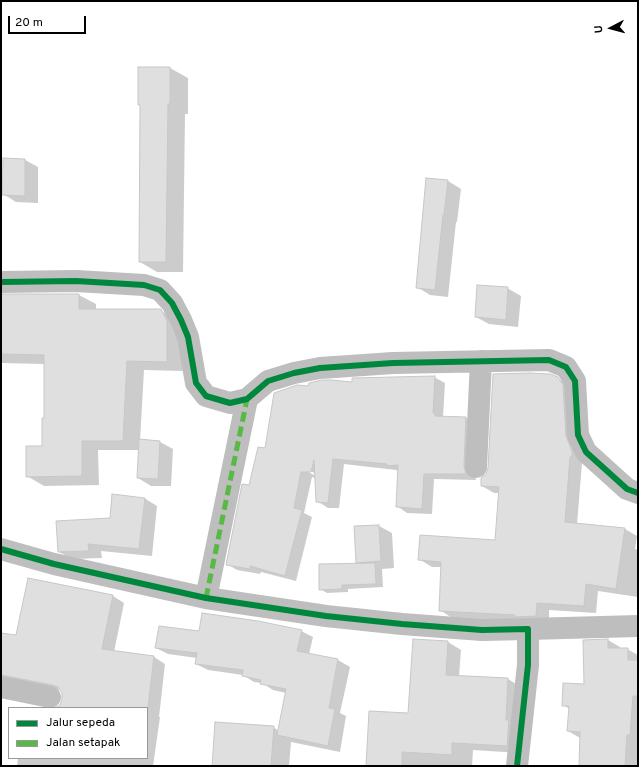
<!DOCTYPE html>
<html>
<head>
<meta charset="utf-8">
<style>
  body { margin:0 }
  #map { position:relative; width:639px; height:767px; overflow:hidden; background:#fff; font-family:Overpass,sans-serif }
  canvas { display:block }
  .frame { position:absolute; inset:0; border:2px solid #000; pointer-events:none }
  .legend { position:absolute; left:8px; top:707px; width:140px; height:52px; box-sizing:border-box; background:#fff; border:1px solid #999; margin:0; padding:5px 7px; list-style:none; font-size:12px; color:#000 }
  .legend li { display:flex; align-items:center; gap:8px; height:20px }
  .legend b { width:20px; border:1px solid #999 }
  .north { position:absolute; left:591px; top:8px; width:40px; height:40px; -webkit-text-stroke:3px #fff; paint-order:stroke; rotate:264deg; font-size:11px; font-weight:700; line-height:16px; text-align:center; color:#000 }
  .north::after { content:''; display:block; margin:auto; width:14px; height:18px; background:#000; clip-path:polygon(50% 0,100% 100%,50% 72%,0 100%) }
  .scale { position:absolute; left:8px; top:16px; width:78px; height:18px; box-sizing:border-box; border:2px solid #000; border-top:0; padding-left:5px; font-size:12px; line-height:14px; white-space:nowrap; color:#000; -webkit-text-stroke:3px #fff; paint-order:stroke }
</style>
</head>
<body>
<div id="map">
<canvas width="639" height="767"></canvas>
<div class="frame"></div>
<ul class="legend">
<li><b style="height:5px;background:#00873e"></b>Jalur sepeda</li>
<li><b style="height:5px;background:#58b947"></b>Jalan setapak</li>
</ul>
<div class="north">U</div>
<div class="scale">20 m</div>
</div>
<script>
const ctx = document.querySelector('canvas').getContext('2d');
ctx.lineJoin = 'round';
function fill(path, color) { ctx.fillStyle = color; ctx.fill(path, 'evenodd'); }
const toPath = rows => new Path2D(rows.map(r => 'M' + r).join(''));
function stroke(path, color, width, dash) { ctx.strokeStyle = color; ctx.lineWidth = width; ctx.lineCap = dash ? 'butt' : 'round'; ctx.setLineDash(dash || []); ctx.stroke(path); }
fill(toPath([
  [139,68,170,68,188,78,188,114,185,114,183,272,157,272,140,262,141,105],
  [4,159,25,160,38,167,38,203,16,202,3,194],
  [427,179,448,181,461,189,457,222,456,222,448,297,430,295,417,287],
  [507,288,521,296,518,327,489,324,476,317],
  [1,295,79,295,96,304,96,310,161,311,179,321,183,371,144,370,140,441,160,442,173,449,171,486,151,486,138,478,139,450,98,450,99,485,44,486,27,476,43,447,45,419,45,364,1,363],
  [434,377,445,383,443,417,466,418,476,424,474,473,476,480,434,479,432,514,407,513,397,506,399,471,396,470,344,464,339,508,328,508,317,501,316,478,312,477,304,513,312,517,296,581,261,572,260,574,237,570,227,564,250,487,266,450,309,388],
  [307,469,316,474,316,476,306,471],
  [557,378,570,385,582,463,577,524,625,529,637,536,635,549,638,550,638,597,598,591,596,613,549,610,549,623,452,618,440,610,442,567,432,567,419,559,496,541,500,493,494,493,482,486,487,475],
  [144,498,157,506,152,556,101,551,102,558,72,559,59,552],
  [379,526,392,533,394,568,382,569,383,587,348,589,348,592,327,593,320,589,360,564,357,562,355,527],
  [113,596,124,603,114,652,154,657,165,664,159,717,160,717,153,766,17,766,18,758,147,758,147,708,57,708,60,706,63,700,63,692,61,690,16,681,1,686,1,634,16,637],
  [301,631,313,637,309,654,338,660,350,667,340,713,346,716,340,752,291,742,289,766,213,766,273,727,279,731,286,693,273,690,262,683,254,682,243,675,208,670,196,664,197,658,168,654,156,648,200,632],
  [608,640,620,647,620,649,627,649,638,655,637,766,580,766,580,738,568,731,570,709,563,705,585,685,584,641],
  [448,642,461,650,459,677,508,679,521,687,520,753,473,750,472,766,367,766,408,714]
]), '#0003');
const building = toPath([
  [138,67,170,67,170,104,168,104,166,262,139,262,140,105,138,105,138,67],
  [3,158,25,159,25,196,2,195,3,158],
  [426,178,448,180,444,215,443,215,435,290,416,288,426,178],
  [477,285,508,287,506,320,475,317,477,285],
  [1,294,79,294,79,309,161,309,167,321,167,362,127,361,123,441,82,441,82,476,26,477,26,446,42,446,42,418,44,418,44,355,1,354,1,294],
  [530,373,550,374,558,377,563,385,566,436,572,451,572,457,570,457,565,522,625,528,616,589,586,584,584,606,537,603,536,616,515,617,515,615,439,611,441,562,418,560,420,535,495,540,499,487,481,486,481,478,486,474,488,468,493,374,530,373],
  [435,376,433,413,435,413,435,416,466,417,464,466,466,474,424,474,422,509,396,507,398,465,387,466,387,464,333,459,328,503,316,502,314,460,311,472,301,472,294,508,302,510,285,576,250,566,250,569,226,565,242,484,249,485,258,447,265,448,274,393,297,385,308,386,309,383,322,380,332,380,352,382,352,378,435,376],
  [139,439,160,441,158,479,137,478,139,439],
  [112,494,145,498,139,549,88,544,89,551,58,552,56,521,110,518,112,494],
  [379,525,381,561,356,563,354,526,379,525],
  [375,563,376,584,342,585,342,589,319,590,319,564,375,563],
  [28,578,113,595,102,649,154,656,148,708,55,708,60,705,62,699,62,693,58,687,52,685,1,675,1,633,16,635,28,578],
  [202,613,258,621,302,630,297,651,338,659,329,708,335,709,328,746,277,735,286,689,260,684,261,680,242,676,243,670,195,664,197,653,155,648,159,626,199,631,202,613],
  [413,639,448,641,446,675,508,678,506,720,509,720,507,746,452,743,452,755,402,752,402,766,366,766,369,711,408,713,413,639],
  [608,639,608,648,628,648,628,660,638,660,638,696,633,696,630,735,627,735,625,766,579,766,580,732,567,731,569,706,562,706,563,683,584,684,583,640,608,639],
  [215,722,274,726,271,766,212,766,215,722]
]);
fill(building, '#dfdfdf');
stroke(building, '#c7c7c7', 1);
stroke(toPath([
  [1,282,76,281,144,285,160,290,172,303,181,320,188,337,196,383,206,396,230,403,247,399,268,381,294,373,320,368,393,363,549,360,566,367,575,381,578,435,586,452,627,489,638,493],
  [476,467,481,361],
  [1,549,54,564,206,598,326,616,402,624,482,630,528,629,528,665,517,766],
  [206,598,247,399],
  [528,629,638,626],
  [1,687,50,697]
]), '#bebebe', 22);
stroke(toPath([
  [206,598,247,399]
]), '#58b947', 5, [10, 5]);
stroke(toPath([
  [1,282,76,281,144,285,160,290,172,303,181,320,188,337,196,383,206,396,230,403,247,399,268,381,294,373,320,368,393,363,549,360,566,367,575,381,578,435,586,452,627,489,638,493],
  [1,549,54,564,206,598,326,616,402,624,482,630,528,629,528,665,517,766]
]), '#00873e', 6);
</script>
</body>
</html>
